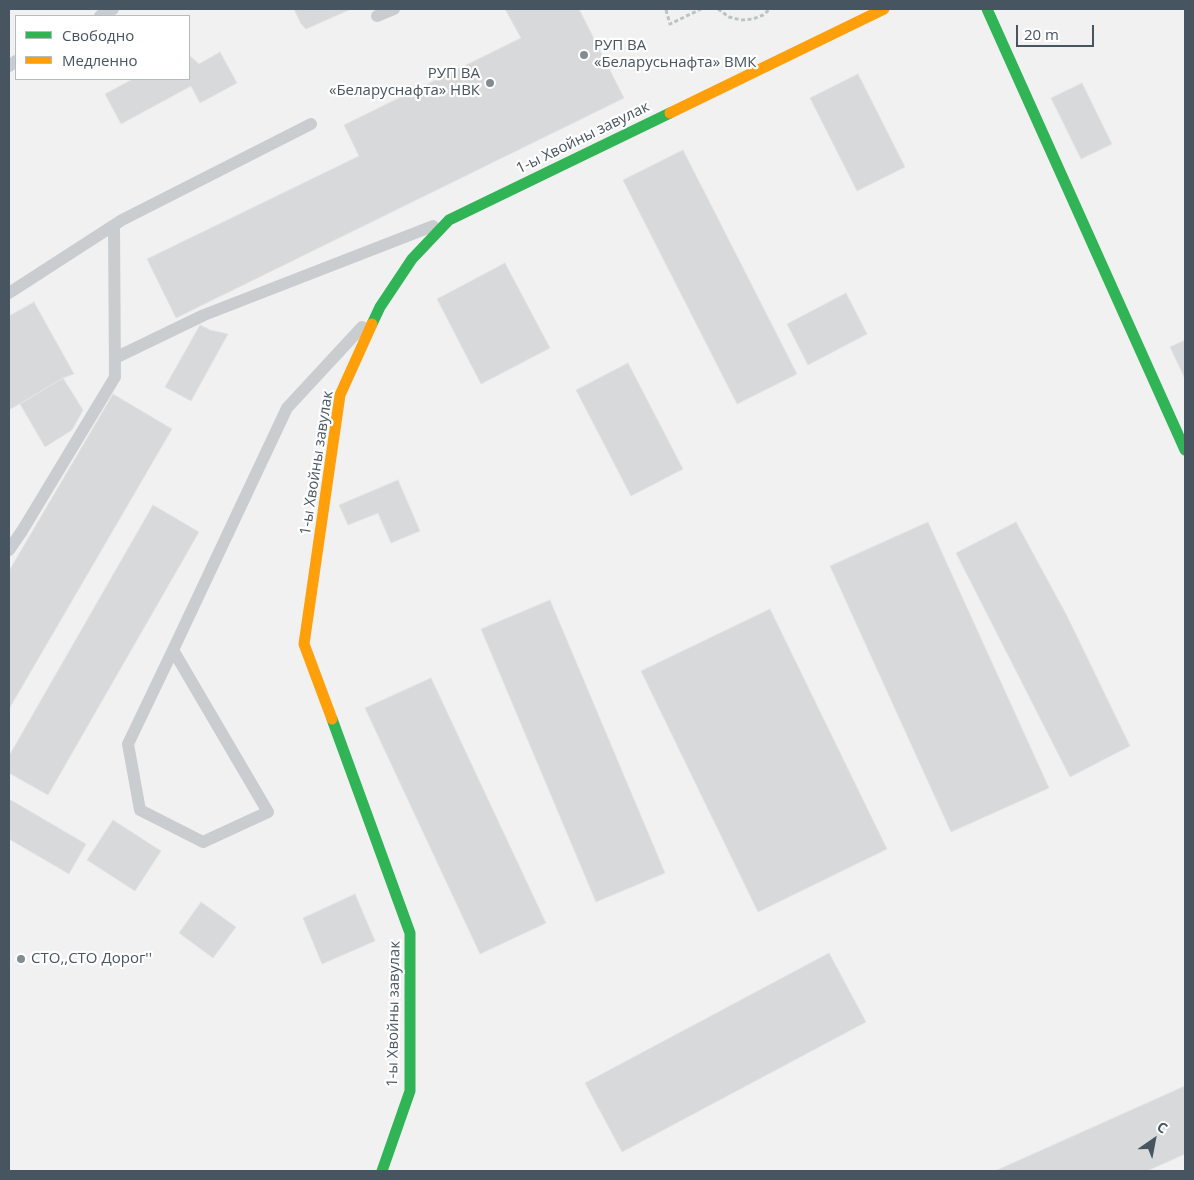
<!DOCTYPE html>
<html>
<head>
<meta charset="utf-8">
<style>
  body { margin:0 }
  #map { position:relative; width:1194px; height:1180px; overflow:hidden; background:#f2f1f1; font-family:"Open Sans",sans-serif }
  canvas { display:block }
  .frame { position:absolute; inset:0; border:10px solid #465560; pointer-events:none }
  .legend { position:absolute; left:15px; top:15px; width:175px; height:65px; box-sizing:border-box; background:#fff; border:1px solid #b5bbbf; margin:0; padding:6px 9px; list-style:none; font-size:15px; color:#465560 }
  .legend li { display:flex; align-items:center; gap:10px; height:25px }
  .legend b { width:25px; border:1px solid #b5bbbf }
  .north { position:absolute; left:1129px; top:1115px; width:50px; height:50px; -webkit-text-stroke:4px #fff; paint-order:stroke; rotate:33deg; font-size:14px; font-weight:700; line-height:20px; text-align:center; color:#465560 }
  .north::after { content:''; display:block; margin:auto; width:18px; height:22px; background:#465560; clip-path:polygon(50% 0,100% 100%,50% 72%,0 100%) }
  .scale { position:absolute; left:1016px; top:25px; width:78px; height:22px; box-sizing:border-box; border:2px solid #465560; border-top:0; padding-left:6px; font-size:15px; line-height:18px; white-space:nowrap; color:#465560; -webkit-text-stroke:4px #fff; paint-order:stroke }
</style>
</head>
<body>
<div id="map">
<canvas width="1194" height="1180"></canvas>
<div class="frame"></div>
<ul class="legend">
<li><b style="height:6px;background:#30b455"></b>Свободно</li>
<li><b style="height:6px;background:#ff9f0a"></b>Медленно</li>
</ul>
<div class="north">С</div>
<div class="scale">20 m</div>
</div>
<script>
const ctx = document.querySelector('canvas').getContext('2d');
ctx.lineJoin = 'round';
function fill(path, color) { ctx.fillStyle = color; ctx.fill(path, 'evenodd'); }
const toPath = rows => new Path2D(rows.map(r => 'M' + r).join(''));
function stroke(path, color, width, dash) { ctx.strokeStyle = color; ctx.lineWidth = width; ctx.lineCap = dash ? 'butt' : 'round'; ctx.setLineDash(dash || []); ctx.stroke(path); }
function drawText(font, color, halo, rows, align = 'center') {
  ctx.font = font + ' "Open Sans",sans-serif'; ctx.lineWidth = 4.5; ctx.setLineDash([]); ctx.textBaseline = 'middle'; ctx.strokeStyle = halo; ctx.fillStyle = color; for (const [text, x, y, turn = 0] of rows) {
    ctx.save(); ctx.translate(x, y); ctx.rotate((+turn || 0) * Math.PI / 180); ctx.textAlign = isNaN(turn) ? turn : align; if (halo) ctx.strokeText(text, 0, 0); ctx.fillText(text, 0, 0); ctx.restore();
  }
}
const building = toPath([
  [294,9,351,9,306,29,301,24,294,9],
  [505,9,579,9,624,98,176,318,147,259,359,156,344,125,521,38,505,9],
  [220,52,237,83,200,103,191,86,121,124,105,94,133,79,189,79,189,55,199,64,220,52],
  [858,74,905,167,857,191,810,98,858,74],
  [1082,83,1112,144,1081,159,1051,98,1082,83],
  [683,150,797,374,737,404,623,180,683,150],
  [505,263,550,348,481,384,437,299,505,263],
  [846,293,867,334,808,365,787,324,846,293],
  [34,302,74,374,63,378,9,410,9,316,34,302],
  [200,325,210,330,228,334,191,401,165,387,200,325],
  [1185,340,1185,379,1170,347,1185,340],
  [628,363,683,469,631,496,576,390,628,363],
  [63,378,83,410,72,430,45,447,20,404,63,378],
  [113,394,172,429,9,709,9,571,113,394],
  [398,480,420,531,391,543,378,513,348,525,339,505,398,480],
  [153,505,199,532,48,795,9,773,9,756,153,505],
  [928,522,1049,788,951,832,830,566,928,522],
  [1016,522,1067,616,1130,746,1070,777,956,553,1016,522],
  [550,600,665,873,596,902,481,629,550,600],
  [770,609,887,849,758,912,641,671,770,609],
  [431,678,546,923,480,954,365,708,431,678],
  [9,799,86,844,69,874,9,839,9,799],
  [113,820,161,851,135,891,87,860,113,820],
  [355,894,375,941,322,964,303,918,355,894],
  [201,902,236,927,213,958,179,933,201,902],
  [829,953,866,1022,622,1152,585,1083,829,953],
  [1185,1086,1185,1154,1147,1171,995,1171,1185,1086]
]);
fill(building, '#d8d9da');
stroke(building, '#e3e3e4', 1);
stroke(toPath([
  [718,9,729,17,741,20,753,19,763,15,770,9],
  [666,10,670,24,701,9]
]), '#b7c6c1', 3, [4, 2.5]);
stroke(toPath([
  [100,16,113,9],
  [377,16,394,9],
  [9,66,16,61],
  [9,293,122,220,311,124],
  [115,358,204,315,433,226],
  [9,550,22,531,115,377,114,226],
  [173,650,268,812,203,842,140,810,128,744,173,650,287,408,362,327]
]), '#cacdd0', 12);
stroke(toPath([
  [987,9,1185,450],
  [372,324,380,307,412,259,449,220,670,113],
  [332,719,410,933,410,1091,382,1171]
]), '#30b455', 11);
stroke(toPath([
  [670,113,884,9],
  [332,719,304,644,340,395,372,324]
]), '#ff9f0a', 11);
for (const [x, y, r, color] of [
  [584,55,5,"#828c93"],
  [490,83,5,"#828c93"],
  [21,959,5,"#828c93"]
]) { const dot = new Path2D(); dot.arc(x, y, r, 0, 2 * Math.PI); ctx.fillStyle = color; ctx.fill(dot); stroke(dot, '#fff', 2); }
drawText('15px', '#465560', '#fff', [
  ["РУП ВА",594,46],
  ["«Беларусьнафта» ВМК",594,63],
  ["РУП ВА",480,74,"right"],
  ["«Беларуснафта» НВК",480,91,"right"],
  ["СТО,,СТО Дорог''",31,959]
], 'left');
drawText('15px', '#465560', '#fff', [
  ["1-ы Хвойны завулак",583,138,-26],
  ["1-ы Хвойны завулак",317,463,-81],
  ["1-ы Хвойны завулак",394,1014,-89]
]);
</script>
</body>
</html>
